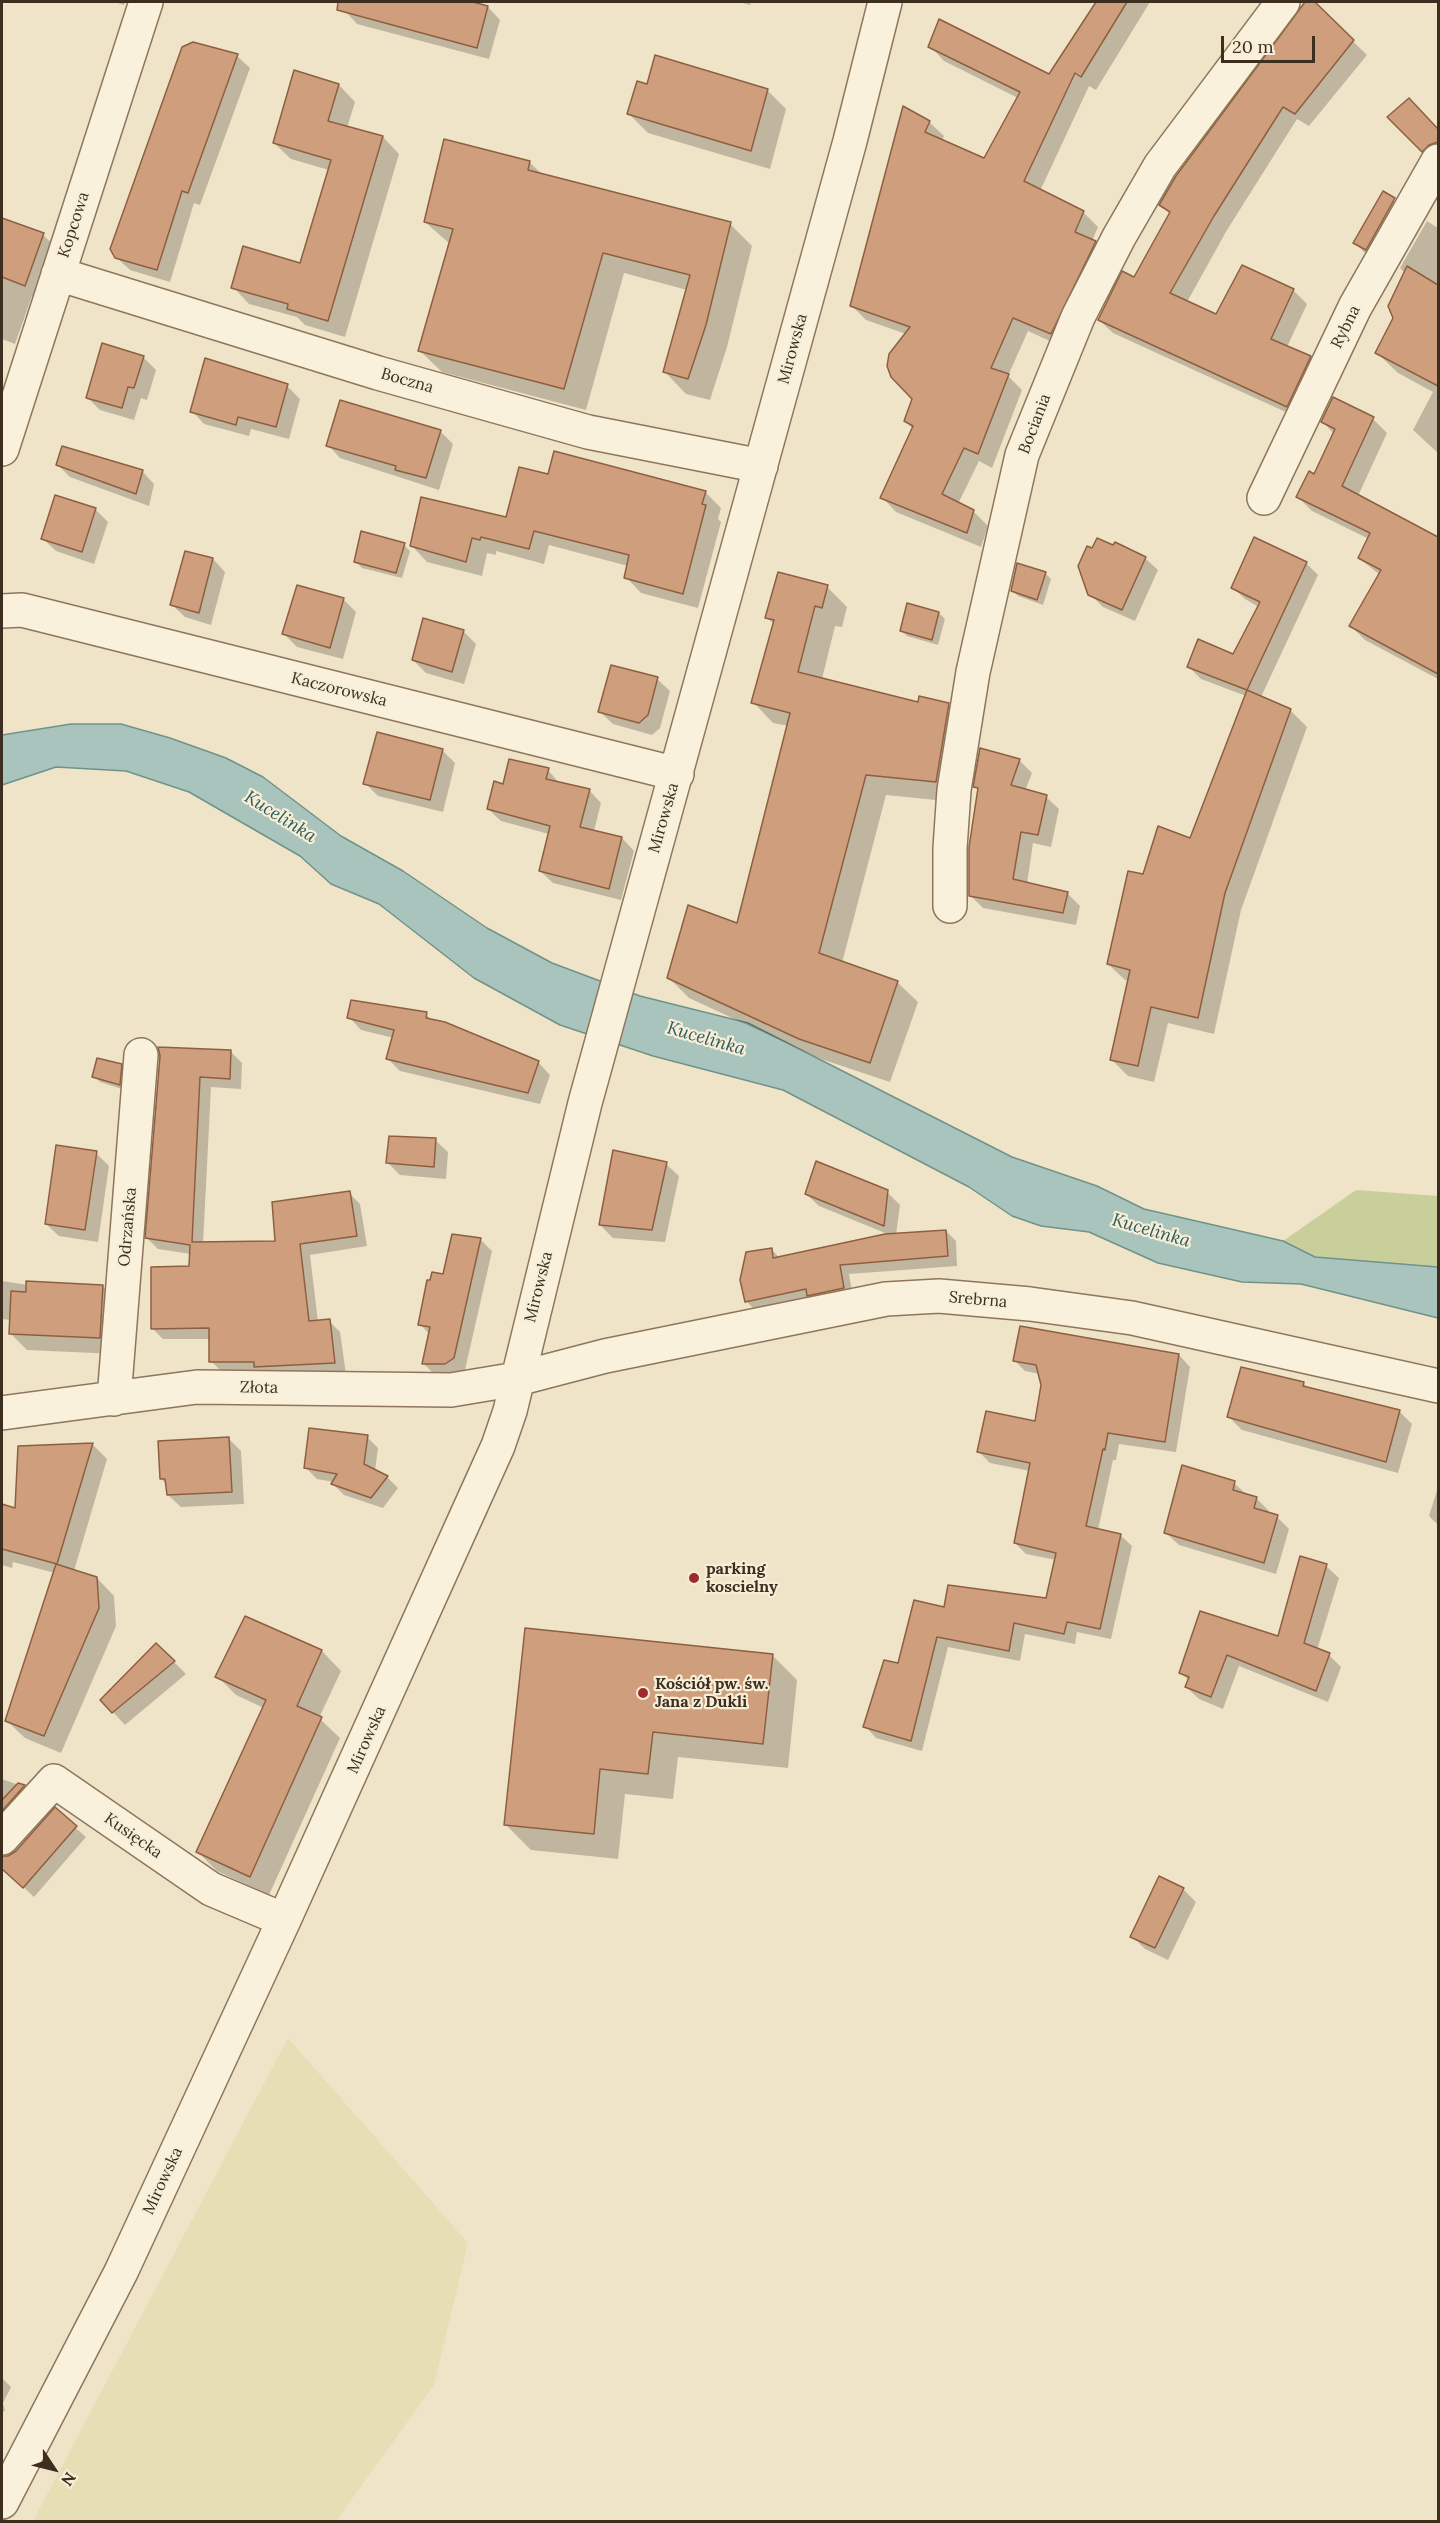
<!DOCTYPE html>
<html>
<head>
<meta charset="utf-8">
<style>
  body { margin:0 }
  #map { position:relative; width:1440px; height:2523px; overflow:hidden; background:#f0e4c8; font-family:Lora,serif }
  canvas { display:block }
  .frame { position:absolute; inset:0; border:3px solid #3d2e20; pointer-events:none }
  .north { position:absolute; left:24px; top:2439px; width:60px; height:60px; -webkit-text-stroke:4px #f7eed8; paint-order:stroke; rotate:125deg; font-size:16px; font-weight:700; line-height:24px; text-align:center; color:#3d2e20 }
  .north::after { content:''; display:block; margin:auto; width:21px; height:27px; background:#3d2e20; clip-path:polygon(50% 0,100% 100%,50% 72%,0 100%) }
  .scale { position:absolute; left:1221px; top:36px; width:94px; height:27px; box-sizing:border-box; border:3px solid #3d2e20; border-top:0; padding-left:8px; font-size:18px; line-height:21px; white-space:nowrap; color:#3d2e20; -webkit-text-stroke:4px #f7eed8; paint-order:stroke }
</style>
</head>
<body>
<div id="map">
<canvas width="1440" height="2523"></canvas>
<div class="frame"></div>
<div class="north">N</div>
<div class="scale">20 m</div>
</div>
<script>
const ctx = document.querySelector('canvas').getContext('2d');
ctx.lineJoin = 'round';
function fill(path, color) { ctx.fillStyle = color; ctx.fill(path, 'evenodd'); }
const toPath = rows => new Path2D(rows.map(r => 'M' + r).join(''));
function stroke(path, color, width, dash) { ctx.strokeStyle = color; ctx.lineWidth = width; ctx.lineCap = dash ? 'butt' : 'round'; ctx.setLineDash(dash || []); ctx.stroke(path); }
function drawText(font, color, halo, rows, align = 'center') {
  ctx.font = font + ' Lora,serif'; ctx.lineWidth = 4.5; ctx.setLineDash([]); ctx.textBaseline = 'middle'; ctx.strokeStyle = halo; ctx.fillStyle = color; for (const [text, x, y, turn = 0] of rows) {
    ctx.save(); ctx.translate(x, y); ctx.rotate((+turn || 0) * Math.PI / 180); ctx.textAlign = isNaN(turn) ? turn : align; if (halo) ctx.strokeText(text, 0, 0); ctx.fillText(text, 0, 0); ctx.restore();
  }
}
fill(toPath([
  [288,2038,468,2243,434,2385,336,2521,33,2521]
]), '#e6deb5');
fill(toPath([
  [1356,1190,1438,1196,1438,1267,1315,1257,1283,1241]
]), '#c9cf9b');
const water = toPath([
  [71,724,121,724,170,738,226,758,263,777,341,836,403,871,487,928,552,963,640,996,748,1023,1012,1157,1097,1186,1144,1209,1283,1241,1315,1257,1438,1267,1438,1318,1301,1284,1242,1282,1158,1263,1089,1232,1041,1226,1012,1216,969,1187,783,1090,653,1056,560,1025,474,978,379,904,331,884,300,856,189,792,126,771,56,767,2,785,2,735,71,724]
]);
fill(water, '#a9c4bc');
stroke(water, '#6f938a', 1.5);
fill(toPath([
  [114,2,125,2,124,5],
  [347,2,468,2,488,7,500,20,489,59,357,24,345,11],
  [739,2,751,2,750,5],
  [1097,2,1150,2,1096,90,1089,86,1040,191,1083,212,1098,227,1092,241,1109,257,1065,348,1028,331,1008,376,1022,390,992,468,979,461,958,504,973,511,988,526,981,547,896,512,882,497,913,429,905,421,914,399,906,334,866,320,852,306,904,108,929,122,944,136,942,141,985,160,1018,98,944,61,930,46,1050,76],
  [1307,2,1313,2,1367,55,1309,126,1297,119,1227,230,1187,302,1217,316,1293,290,1307,304,1287,347,1310,357,1324,371,1301,419,1113,333,1099,320,1135,279,1170,214,1161,205,1177,177],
  [237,56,250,68,200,205,194,203,170,282,130,270,116,257],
  [339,85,355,102,347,128,383,137,399,154,345,337,305,325,297,317,249,304,233,287,301,265,329,170,291,159,274,143],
  [648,86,767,90,786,109,770,169,648,133,629,114],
  [1389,117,1435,128,1438,131,1438,166],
  [529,162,543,175,730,224,752,246,727,347,710,400,686,394,665,372,687,290,624,273,586,410,442,372,420,351,450,244,425,222],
  [1384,193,1407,212,1368,256,1355,243],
  [2,219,43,235,56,247,37,298,32,296,15,344,2,339],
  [1427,221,1438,228,1438,453,1413,430,1433,392,1398,373,1377,353,1395,318,1405,273,1400,268],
  [143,357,156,370,147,400,141,398,134,420,100,410,88,398],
  [287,386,300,399,289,439,251,429,249,436,204,424,192,411],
  [1334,399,1373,419,1387,433,1358,496,1438,539,1438,679,1365,640,1351,626,1380,575,1359,558,1369,539,1312,511,1298,497,1314,476,1334,434,1323,422],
  [440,431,453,444,439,490,340,458,328,445],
  [57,464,142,471,154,484,149,506,70,477],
  [705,492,721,508,718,519,721,522,698,608,641,593,626,577,628,566,549,545,544,564,496,551,496,555,487,553,482,576,427,562,412,546,507,519],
  [95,509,108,522,94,564,56,551,43,539],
  [404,545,410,551,402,578,362,568,356,562],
  [1145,558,1158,570,1135,621,1103,607,1090,594],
  [213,559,225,572,211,625,185,617,172,605],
  [1306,563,1318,575,1261,697,1290,710,1307,727,1241,910,1214,1034,1168,1023,1154,1082,1128,1076,1111,1059,1129,981,1125,980,1108,964,1144,876,1191,840,1246,696,1201,679,1189,667,1234,656,1259,607,1245,599,1233,588],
  [1045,573,1051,579,1043,605,1018,596,1012,590],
  [827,587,847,607,842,627,835,626,822,679,919,704,948,704,969,724,956,802,886,795,842,963,897,982,918,1002,890,1082,821,1059,689,998,668,977,738,925,789,726,773,723,753,702,775,625,767,618],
  [343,599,356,612,343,659,297,647,284,634],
  [908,605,939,613,945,619,938,645,907,636,901,630],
  [463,631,476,644,464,684,426,673,413,660],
  [657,679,670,691,660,728,652,735,613,724,600,712],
  [442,750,455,763,443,812,378,796,365,783],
  [1019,760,1032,773,1025,791,1046,797,1059,809,1051,847,1033,843,1027,884,1067,893,1080,906,1076,925,983,908,970,895,979,791,975,787],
  [548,770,560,784,589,790,601,803,594,831,622,838,634,851,621,900,553,883,540,871,549,834,501,821,488,809,504,786],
  [426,1014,433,1021,538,1062,550,1075,540,1104,400,1071,388,1059,394,1038,361,1030,349,1017],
  [231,1052,242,1063,241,1089,211,1087,203,1244,277,1242,349,1193,360,1204,367,1246,310,1255,318,1322,329,1321,340,1332,346,1374,222,1372,211,1361,211,1339,163,1339,152,1328,190,1268,191,1254,158,1249,147,1238,161,1056],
  [121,1065,127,1071,125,1090,100,1082,94,1076],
  [435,1140,448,1152,446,1179,400,1175,388,1163],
  [96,1153,109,1166,98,1242,59,1236,46,1224],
  [666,1164,679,1176,665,1242,613,1238,600,1225],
  [887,1192,900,1205,896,1235,946,1231,956,1241,957,1266,849,1274,853,1298,756,1311,746,1301,771,1249,780,1258,890,1235,819,1206,806,1194],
  [480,1239,492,1251,465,1370,457,1376,435,1375,424,1364,430,1335,420,1324,444,1276],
  [2,1281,28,1285,103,1286,119,1303,116,1354,27,1350,10,1333,11,1320,2,1319],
  [1179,1355,1190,1367,1176,1452,1119,1444,1116,1460,1113,1460,1098,1530,1120,1535,1132,1546,1111,1639,1077,1632,1075,1644,1025,1634,1020,1661,948,1647,922,1751,876,1738,865,1726,900,1665,945,1609,1047,1600,1056,1560,1026,1554,1015,1543,1030,1471,990,1463,979,1452,1036,1423,1042,1385,1040,1374,1025,1371,1014,1360],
  [1242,1368,1304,1384,1308,1388,1399,1411,1412,1424,1398,1473,1242,1430,1229,1417],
  [367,1437,378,1448,375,1471,387,1477,398,1488,383,1508,344,1495,333,1484,334,1482,317,1479,306,1468],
  [229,1439,241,1451,244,1504,181,1507,168,1495,167,1484,161,1479],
  [92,1444,107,1459,74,1571,97,1578,114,1596,116,1626,61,1753,25,1738,7,1721,55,1573,13,1562,12,1568,2,1565,2,1506,16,1510],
  [1234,1483,1247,1495,1256,1498,1269,1511,1268,1514,1277,1517,1289,1529,1276,1574,1179,1545,1166,1533],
  [1438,1487,1438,1525,1429,1516],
  [1326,1566,1339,1578,1317,1650,1329,1655,1341,1667,1328,1702,1239,1666,1223,1709,1199,1699,1186,1687,1189,1681,1181,1672,1201,1613,1279,1638],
  [246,1618,322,1651,341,1671,319,1718,340,1738,269,1895,217,1871,198,1852,264,1708,236,1695,217,1676],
  [772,1655,797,1680,788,1768,678,1757,673,1799,625,1794,618,1859,531,1850,506,1825],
  [174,1662,186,1674,125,1725,113,1712],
  [2,1779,24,1787,36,1799,2,1838],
  [55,1810,86,1837,34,1897,2,1867,2,1864,17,1852],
  [1183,1889,1196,1902,1168,1960,1145,1949,1132,1936],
  [2,2378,11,2387,3,2403,5,2411,2,2412]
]), '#0003');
const building = toPath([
  [338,2,473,2,488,6,477,48,337,10,338,2],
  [1096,2,1127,2,1081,77,1075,73,1024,181,1084,211,1075,232,1096,241,1051,334,1013,318,991,368,1009,374,978,454,964,448,942,494,974,510,967,533,880,498,913,426,904,421,912,399,891,377,887,366,889,354,910,327,850,306,903,106,930,121,925,132,984,158,1020,92,928,47,939,19,1049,74,1096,2],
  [1305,2,1315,2,1354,40,1295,114,1283,107,1214,216,1170,293,1216,314,1242,265,1294,289,1271,339,1311,356,1287,407,1098,320,1122,271,1134,277,1170,212,1159,205,1176,176,1305,2],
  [193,42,238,54,188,193,182,191,157,270,115,258,110,249,182,47,193,42],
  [655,55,768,89,751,151,627,114,637,81,647,84,655,55],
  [294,70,339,84,328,121,383,136,328,321,287,309,288,304,231,288,243,246,300,263,331,160,273,143,294,70],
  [1409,98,1438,129,1438,142,1429,145,1422,152,1387,117,1409,98],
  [444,139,530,161,528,170,731,222,706,325,688,379,663,372,690,275,603,253,564,389,418,351,453,229,424,222,444,139],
  [1383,191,1395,198,1366,250,1353,243,1383,191],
  [2,218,44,233,25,286,2,277,2,218],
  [1407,266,1438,285,1438,386,1375,353,1393,318,1388,306,1407,266],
  [102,343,144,356,134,388,128,387,122,408,86,398,102,343],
  [205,358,288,384,276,427,238,417,236,425,190,412,205,358],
  [1333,397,1374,417,1342,486,1438,537,1438,674,1349,626,1381,570,1358,558,1370,533,1296,497,1309,471,1314,474,1335,429,1321,422,1333,397],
  [340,400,441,430,426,478,395,470,396,466,326,446,340,400],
  [62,446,143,470,136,494,56,465,62,446],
  [554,451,706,491,702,504,706,505,683,594,624,578,629,555,534,531,529,549,481,537,480,540,472,538,466,562,410,546,421,497,506,517,519,467,548,474,554,451],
  [55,495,96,508,82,552,41,539,55,495],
  [361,531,405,543,396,573,354,562,361,531],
  [1254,537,1307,562,1247,690,1187,667,1198,639,1233,654,1260,602,1231,588,1254,537],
  [1097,538,1113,545,1115,542,1146,557,1122,610,1088,595,1078,566,1087,546,1092,548,1097,538],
  [185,551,213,558,199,613,170,605,185,551],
  [1017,563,1046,572,1037,600,1011,591,1017,563],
  [778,572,828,585,822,608,815,606,798,672,918,702,919,696,949,703,936,782,866,775,819,953,898,981,870,1063,799,1039,667,978,688,905,737,923,790,713,751,703,774,620,765,618,778,572],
  [297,585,344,598,330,648,282,634,297,585],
  [907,603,939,612,932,640,900,631,907,603],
  [423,618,464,630,452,672,412,660,423,618],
  [611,665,658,677,648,715,639,723,598,712,611,665],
  [1247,690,1291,709,1225,893,1198,1018,1151,1007,1138,1066,1110,1060,1130,970,1107,964,1128,871,1143,874,1158,826,1190,838,1247,690],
  [377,732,443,749,430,800,363,784,377,732],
  [980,748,1020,759,1011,785,1047,795,1038,835,1021,832,1013,879,1068,892,1063,913,969,896,969,847,978,788,973,787,980,748],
  [509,759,549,768,546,779,590,789,580,827,622,837,609,889,539,871,550,826,487,809,494,781,503,784,509,759],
  [351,1000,427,1012,426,1018,445,1022,539,1061,528,1093,386,1059,394,1030,347,1018,351,1000],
  [158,1047,231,1050,230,1079,200,1077,192,1242,275,1241,272,1202,350,1191,357,1236,300,1244,309,1321,330,1319,335,1363,254,1367,254,1362,209,1362,209,1328,151,1329,151,1267,189,1266,190,1245,145,1238,160,1056,158,1047],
  [97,1058,122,1064,120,1085,92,1077,97,1058],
  [389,1136,436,1138,434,1167,386,1163,389,1136],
  [56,1145,97,1151,85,1230,45,1224,56,1145],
  [613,1150,667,1162,652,1230,599,1225,613,1150],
  [816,1161,888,1190,884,1226,805,1194,816,1161],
  [946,1230,948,1256,840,1265,844,1288,807,1296,806,1289,745,1302,740,1280,746,1252,772,1248,773,1258,885,1234,946,1230],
  [452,1234,481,1238,454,1358,445,1364,422,1364,430,1327,418,1325,427,1280,430,1280,432,1272,443,1274,452,1234],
  [26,1281,103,1285,100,1338,9,1334,11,1291,26,1292,26,1281],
  [1020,1326,1179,1354,1165,1442,1108,1433,1105,1450,1103,1449,1086,1526,1121,1534,1100,1629,1067,1622,1064,1634,1014,1623,1009,1651,937,1637,911,1741,863,1727,884,1660,898,1663,914,1600,944,1607,948,1585,1046,1598,1056,1553,1014,1543,1030,1463,977,1452,986,1411,1035,1421,1041,1385,1036,1365,1013,1361,1020,1326],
  [1241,1367,1304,1382,1303,1386,1400,1410,1386,1462,1227,1417,1241,1367],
  [309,1428,368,1435,364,1464,388,1476,371,1498,331,1484,337,1474,304,1468,309,1428],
  [229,1437,232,1492,167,1495,165,1479,160,1479,158,1441,229,1437],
  [93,1443,57,1564,2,1549,2,1504,15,1508,18,1446,93,1443],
  [1182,1465,1235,1481,1233,1490,1257,1497,1254,1508,1278,1515,1264,1563,1164,1533,1182,1465],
  [1300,1556,1327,1564,1304,1643,1330,1653,1316,1691,1227,1655,1211,1697,1185,1687,1189,1677,1179,1673,1200,1611,1278,1636,1300,1556],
  [56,1564,97,1577,99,1608,44,1736,5,1721,56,1564],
  [245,1616,322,1650,297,1706,322,1717,250,1877,196,1852,266,1700,215,1677,245,1616],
  [525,1628,773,1654,763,1744,653,1732,648,1774,600,1769,594,1834,504,1825,525,1628],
  [156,1643,175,1661,112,1713,100,1700,156,1643],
  [18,1783,25,1785,2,1811,2,1800,18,1783],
  [55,1807,77,1826,23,1888,2,1869,2,1856,8,1856,16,1851,55,1807],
  [1159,1876,1184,1888,1155,1948,1130,1937,1159,1876]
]);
fill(building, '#cf9f7d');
stroke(building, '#8d5f41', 1.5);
const minor = toPath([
  [58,274,378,373,588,432,761,466],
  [2,449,146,2],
  [1264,498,1355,307,1438,161],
  [2,611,22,610,677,774],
  [950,906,950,848,954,790,973,672,1022,455,1078,317,1119,237,1160,166,1283,2],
  [114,1399,141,1055],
  [2,1413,197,1387,451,1390,517,1379,605,1356,886,1299,939,1296,1030,1304,1132,1318,1438,1386],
  [2,1838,54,1781,211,1889,284,1920],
  [2,2502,121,2272,284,1920,498,1446,510,1411,585,1103,850,141,885,2]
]);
stroke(minor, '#8d765c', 36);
stroke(minor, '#faf1dc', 33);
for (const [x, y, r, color] of [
  [694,1578,6,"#9e2a2b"],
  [643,1693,6,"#9e2a2b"]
]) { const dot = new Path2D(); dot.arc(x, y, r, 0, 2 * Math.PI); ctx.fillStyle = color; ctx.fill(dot); stroke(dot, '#f7eed8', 2); }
drawText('16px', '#3d2e20', '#f7eed8', [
  ["Kopcowa",74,225,-72],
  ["Rybna",1346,327,-64],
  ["Mirowska",793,349,-75],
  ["Boczna",407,381,16],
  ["Bociania",1035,424,-69],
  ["Kaczorowska",339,690,14],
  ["Mirowska",664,818,-74],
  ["Odrzańska",128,1227,-85],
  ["Mirowska",539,1287,-76],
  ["Srebrna",978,1300,5],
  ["Złota",259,1388,1],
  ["Mirowska",367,1740,-66],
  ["Kusięcka",133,1836,35],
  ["Mirowska",163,2181,-65]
]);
drawText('bold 16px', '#3d2e20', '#f7eed8', [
  ["parking",706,1569],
  ["koscielny",706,1587],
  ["Kościół pw. św.",655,1684],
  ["Jana z Dukli",655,1702]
], 'left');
drawText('italic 18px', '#2f5d5a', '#f7eed8', [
  ["Kucelinka",280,817,32],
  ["Kucelinka",706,1039,16],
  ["Kucelinka",1151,1231,16]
]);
</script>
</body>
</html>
